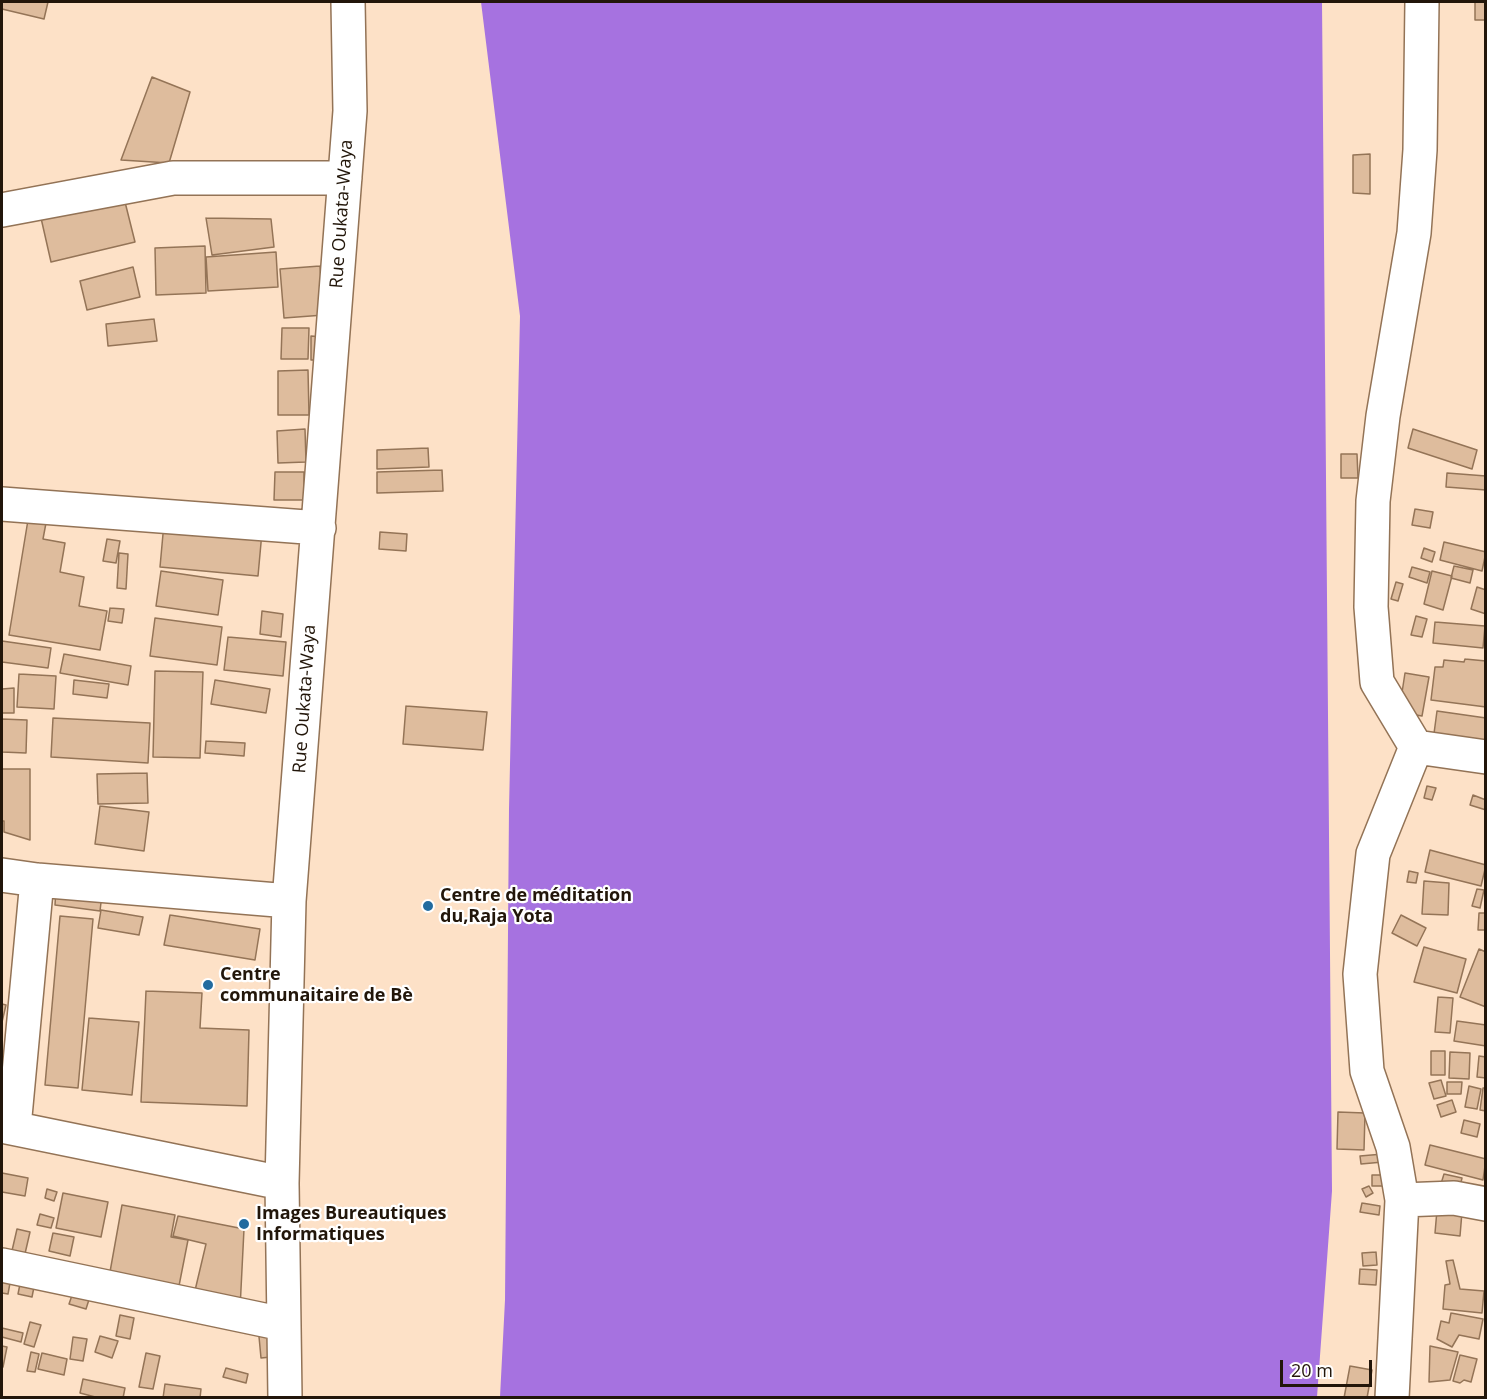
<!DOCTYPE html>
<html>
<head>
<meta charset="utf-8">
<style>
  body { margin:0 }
  #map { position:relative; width:1487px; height:1399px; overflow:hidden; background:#fde1c7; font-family:"Open Sans",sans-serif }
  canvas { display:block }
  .frame { position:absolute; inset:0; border:3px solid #22160a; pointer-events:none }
  .scale { position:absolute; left:1280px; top:1360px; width:92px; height:27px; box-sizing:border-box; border:3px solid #22160a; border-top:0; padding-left:8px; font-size:18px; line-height:21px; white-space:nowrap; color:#22160a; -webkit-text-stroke:4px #fff; paint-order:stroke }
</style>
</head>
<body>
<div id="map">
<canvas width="1487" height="1399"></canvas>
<div class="frame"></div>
<div class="scale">20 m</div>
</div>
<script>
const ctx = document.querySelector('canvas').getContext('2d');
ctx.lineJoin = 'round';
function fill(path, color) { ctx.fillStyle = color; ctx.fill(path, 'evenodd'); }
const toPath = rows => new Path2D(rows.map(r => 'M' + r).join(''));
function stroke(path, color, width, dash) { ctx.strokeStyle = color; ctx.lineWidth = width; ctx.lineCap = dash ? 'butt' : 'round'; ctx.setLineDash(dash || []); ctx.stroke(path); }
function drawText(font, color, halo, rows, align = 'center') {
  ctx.font = font + ' "Open Sans",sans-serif'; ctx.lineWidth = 4.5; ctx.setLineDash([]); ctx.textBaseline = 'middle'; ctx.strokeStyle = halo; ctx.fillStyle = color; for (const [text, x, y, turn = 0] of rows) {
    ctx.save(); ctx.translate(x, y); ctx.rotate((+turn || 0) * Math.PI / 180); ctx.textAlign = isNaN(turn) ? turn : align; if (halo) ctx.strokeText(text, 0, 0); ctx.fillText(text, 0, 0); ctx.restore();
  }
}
fill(toPath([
  [481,2,1322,2,1332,1191,1317,1397,500,1397,505,1300,509,809,520,316]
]), '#a672e0');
const building = toPath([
  [2,2,48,2,44,19,2,9,2,2],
  [1475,2,1486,2,1486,20,1475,20,1475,2],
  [152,77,190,92,169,163,121,160,152,77],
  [1370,154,1370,194,1353,193,1353,155,1370,154],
  [124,198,135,242,51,262,41,218,124,198],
  [206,218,271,219,274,247,212,255,206,218],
  [205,246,206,293,156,295,155,248,205,246],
  [276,252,278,287,208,291,206,257,276,252],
  [320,266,324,315,284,318,280,269,320,266],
  [133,267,140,297,87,310,80,281,133,267],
  [154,319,157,341,108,346,106,324,154,319],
  [282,328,309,328,308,359,281,359,282,328],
  [311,336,323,337,323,360,311,360,311,336],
  [308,370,309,415,278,415,278,371,308,370],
  [305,429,306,462,278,463,277,431,305,429],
  [1413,429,1477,450,1472,469,1408,448,1413,429],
  [428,448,429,467,377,469,377,450,428,448],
  [1341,454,1357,454,1358,478,1341,478,1341,454],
  [442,470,443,491,377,493,377,472,442,470],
  [275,472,304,472,304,500,274,500,275,472],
  [1447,473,1486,476,1486,490,1446,487,1447,473],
  [1415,509,1433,512,1430,528,1412,525,1415,509],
  [28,520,46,523,43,539,65,543,60,572,84,577,79,606,107,611,100,650,9,635,28,520],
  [164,523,262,532,258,576,160,567,164,523],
  [380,532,407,534,406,551,379,549,380,532],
  [107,539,120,541,116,563,103,561,107,539],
  [1444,542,1486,552,1482,571,1440,560,1444,542],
  [1424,548,1435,552,1432,562,1421,558,1424,548],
  [119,553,128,554,126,589,117,588,119,553],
  [1454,566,1473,570,1470,583,1451,578,1454,566],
  [1412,567,1430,572,1427,583,1409,577,1412,567],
  [161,571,223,580,218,615,156,606,161,571],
  [1432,571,1452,576,1443,610,1424,604,1432,571],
  [1396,582,1403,584,1398,601,1391,599,1396,582],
  [1477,587,1486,590,1486,614,1471,609,1477,587],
  [110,608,124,609,122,623,108,621,110,608],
  [262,611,283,614,281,637,260,634,262,611],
  [1416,616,1427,619,1422,637,1411,635,1416,616],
  [155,618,222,627,217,665,150,656,155,618],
  [1435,622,1485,626,1483,648,1433,643,1435,622],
  [228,637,286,642,283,676,224,670,228,637],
  [2,641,51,648,48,668,2,662,2,641],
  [64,654,131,666,128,685,60,673,64,654],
  [1465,659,1486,661,1486,707,1431,700,1435,667,1443,667,1444,660,1464,662,1465,659],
  [155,671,203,672,200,758,153,757,155,671],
  [1405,673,1429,677,1422,716,1399,712,1405,673],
  [19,674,56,676,54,709,17,707,19,674],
  [74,680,109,684,107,698,73,694,74,680],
  [215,680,270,689,266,713,211,704,215,680],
  [14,688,14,713,2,713,2,689,14,688],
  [406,706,487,712,483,750,403,744,406,706],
  [1437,711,1486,718,1486,749,1433,741,1437,711],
  [53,718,150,723,148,763,51,757,53,718],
  [2,719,27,720,26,753,2,752,2,719],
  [206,741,245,743,244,756,205,753,206,741],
  [2,769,30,769,30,840,4,832,4,821,2,821,2,769],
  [147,773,148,803,98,804,97,774,147,773],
  [1427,786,1436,788,1432,800,1424,798,1427,786],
  [1473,795,1486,800,1486,810,1470,805,1473,795],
  [100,806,149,812,144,851,95,844,100,806],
  [1430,850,1486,865,1481,886,1425,872,1430,850],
  [1409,871,1418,873,1416,883,1407,882,1409,871],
  [1424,881,1449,883,1448,915,1422,914,1424,881],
  [56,888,102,894,100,911,55,905,56,888],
  [1477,889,1484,890,1480,908,1472,906,1477,889],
  [101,910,143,917,139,935,98,928,101,910],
  [1479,913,1486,913,1486,930,1478,930,1479,913],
  [170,915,260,929,255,960,164,945,170,915],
  [1401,915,1426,928,1417,946,1392,933,1401,915],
  [60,916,93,919,78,1088,45,1085,60,916],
  [1424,947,1466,959,1457,993,1414,982,1424,947],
  [1479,949,1486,952,1486,1007,1460,997,1479,949],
  [146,991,202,993,200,1028,249,1030,247,1106,141,1102,146,991],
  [1438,997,1453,998,1450,1033,1435,1032,1438,997],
  [2,1004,6,1005,2,1022,2,1004],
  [89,1018,139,1022,132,1095,82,1090,89,1018],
  [1457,1021,1486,1025,1486,1046,1454,1041,1457,1021],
  [1431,1051,1445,1051,1445,1075,1431,1075,1431,1051],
  [1450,1052,1470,1053,1469,1079,1449,1078,1450,1052],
  [1479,1056,1486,1057,1486,1078,1477,1077,1479,1056],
  [1441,1080,1446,1096,1434,1099,1429,1083,1441,1080],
  [1447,1082,1462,1082,1461,1094,1447,1094,1447,1082],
  [1469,1086,1481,1089,1477,1109,1465,1107,1469,1086],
  [1483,1088,1486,1088,1486,1111,1480,1110,1483,1088],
  [1452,1100,1456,1112,1441,1117,1437,1105,1452,1100],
  [1338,1112,1365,1113,1364,1150,1337,1149,1338,1112],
  [1464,1120,1480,1124,1477,1137,1461,1133,1464,1120],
  [1430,1145,1486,1159,1483,1180,1425,1165,1430,1145],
  [1383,1154,1383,1162,1361,1164,1360,1156,1383,1154],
  [2,1173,28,1178,25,1196,2,1192,2,1173],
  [1444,1174,1462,1178,1459,1191,1440,1187,1444,1174],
  [1372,1175,1386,1175,1386,1186,1372,1186,1372,1175],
  [1369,1186,1373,1193,1366,1197,1362,1189,1369,1186],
  [47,1189,57,1192,54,1201,45,1198,47,1189],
  [63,1193,108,1202,101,1237,56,1228,63,1193],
  [1362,1203,1380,1206,1379,1215,1360,1212,1362,1203],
  [122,1205,175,1215,171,1237,188,1240,177,1296,108,1283,122,1205],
  [1437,1210,1462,1212,1460,1236,1435,1233,1437,1210],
  [40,1214,54,1218,51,1228,37,1225,40,1214],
  [178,1216,244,1229,240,1309,193,1299,206,1244,173,1236,178,1216],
  [17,1229,30,1232,24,1258,11,1255,17,1229],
  [53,1233,74,1237,70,1256,49,1251,53,1233],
  [1376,1252,1377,1265,1363,1266,1362,1253,1376,1252],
  [1453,1260,1460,1289,1484,1291,1482,1313,1443,1309,1445,1285,1450,1284,1446,1261,1453,1260],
  [1360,1269,1377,1270,1376,1285,1359,1284,1360,1269],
  [2,1270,12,1272,8,1294,2,1293,2,1270],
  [22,1274,36,1277,32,1297,18,1294,22,1274],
  [77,1281,93,1287,86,1309,69,1304,77,1281],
  [1451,1313,1483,1319,1479,1339,1459,1335,1452,1347,1437,1339,1441,1321,1449,1323,1451,1313],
  [120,1315,134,1318,130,1339,116,1336,120,1315],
  [30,1322,41,1325,34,1347,24,1344,30,1322],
  [268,1325,271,1357,261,1358,258,1326,268,1325],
  [2,1328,23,1333,21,1342,2,1337,2,1328],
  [100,1336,118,1341,112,1358,95,1352,100,1336],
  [73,1337,87,1339,83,1361,70,1359,73,1337],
  [2,1346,7,1347,3,1367,2,1367,2,1346],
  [1430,1346,1458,1352,1450,1380,1429,1382,1430,1346],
  [31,1352,39,1354,35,1372,27,1371,31,1352],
  [42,1353,67,1359,64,1375,38,1369,42,1353],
  [146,1353,160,1356,153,1389,139,1387,146,1353],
  [1460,1355,1477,1359,1471,1382,1464,1380,1460,1383,1453,1381,1460,1355],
  [1350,1366,1372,1370,1367,1398,1344,1398,1350,1366],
  [226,1368,248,1374,246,1383,223,1377,226,1368],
  [83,1379,125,1388,123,1398,99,1398,80,1393,83,1379],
  [165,1384,201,1389,200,1398,163,1398,165,1384]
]);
fill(building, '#debc9d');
stroke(building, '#947457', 1.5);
const street = toPath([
  [2,210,173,178,345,178],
  [2,504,319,528],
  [1416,747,1486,757],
  [2,875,37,880,289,901],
  [2,1126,282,1183],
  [14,1127,37,880],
  [1402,1200,1454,1198,1486,1204],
  [2,1265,283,1324],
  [285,1398,282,1183,289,901,350,111,348,2],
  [1392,1398,1402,1200,1393,1147,1367,1071,1360,974,1373,854,1416,747,1377,682,1371,607,1373,501,1383,416,1414,233,1420,150,1422,2]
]);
stroke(street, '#937356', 36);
stroke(street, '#fff', 33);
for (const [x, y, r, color] of [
  [428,906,6,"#226b9f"],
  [208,985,6,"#226b9f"],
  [244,1224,6,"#226b9f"]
]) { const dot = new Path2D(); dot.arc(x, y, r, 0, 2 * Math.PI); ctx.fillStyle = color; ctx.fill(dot); stroke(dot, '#fff', 2); }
drawText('18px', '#22160a', '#fff', [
  ["Rue Oukata-Waya",342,214,-86],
  ["Rue Oukata-Waya",305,699,-86]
]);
drawText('bold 18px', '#22160a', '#fff', [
  ["Centre de méditation",440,896],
  ["du,Raja Yota",440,917],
  ["Centre",220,975],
  ["communaitaire de Bè",220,996],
  ["Images Bureautiques",256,1214],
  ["Informatiques",256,1235]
], 'left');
</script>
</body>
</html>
